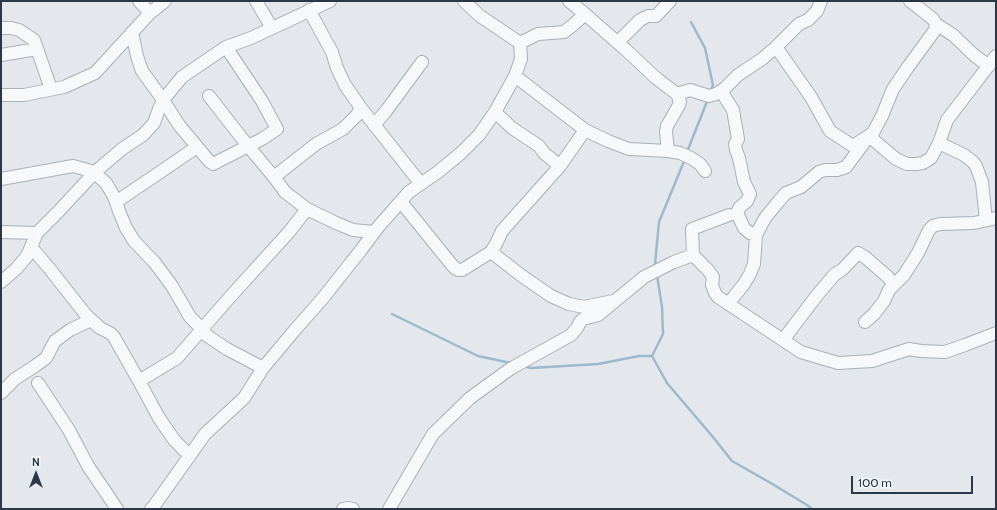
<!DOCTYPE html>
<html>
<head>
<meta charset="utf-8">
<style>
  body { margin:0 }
  #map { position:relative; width:997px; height:510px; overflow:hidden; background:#e4e8ec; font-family:Cabin,sans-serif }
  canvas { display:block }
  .frame { position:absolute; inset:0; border:2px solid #2a3746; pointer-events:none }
  .north { position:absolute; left:16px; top:454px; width:40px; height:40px; -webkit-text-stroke:3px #f4f6f9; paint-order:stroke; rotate:0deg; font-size:11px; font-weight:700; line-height:16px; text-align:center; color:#2a3746 }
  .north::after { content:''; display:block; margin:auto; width:14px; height:18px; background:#2a3746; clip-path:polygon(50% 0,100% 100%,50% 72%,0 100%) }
  .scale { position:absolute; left:851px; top:476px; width:122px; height:18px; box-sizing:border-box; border:2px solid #2a3746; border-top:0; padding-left:5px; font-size:12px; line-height:14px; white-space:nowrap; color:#2a3746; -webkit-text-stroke:3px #f4f6f9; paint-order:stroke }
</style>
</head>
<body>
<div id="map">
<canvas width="997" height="510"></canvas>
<div class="frame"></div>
<div class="north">N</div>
<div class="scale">100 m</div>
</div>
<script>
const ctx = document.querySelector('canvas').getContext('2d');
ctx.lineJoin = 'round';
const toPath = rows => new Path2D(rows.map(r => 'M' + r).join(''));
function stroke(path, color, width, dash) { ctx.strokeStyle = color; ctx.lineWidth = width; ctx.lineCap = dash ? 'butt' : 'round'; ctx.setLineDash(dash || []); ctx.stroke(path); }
stroke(toPath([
  [691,22,705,48,713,85,711,90],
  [687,152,708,99],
  [656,268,655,264,659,222,685,159],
  [392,314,478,356,511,363],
  [652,356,663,334,662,307,657,275],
  [652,356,667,383,713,437,732,461,769,482,807,505,812,509],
  [523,366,531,368,598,364,639,356,652,356]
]), '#9db9cd', 2.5);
const minor = toPath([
  [139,1,150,13],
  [256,1,272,28],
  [464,1,480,16,520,43],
  [569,1,585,14,626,50,656,78,677,94,680,102,679,105,667,126,666,132,668,151],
  [910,1,933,19,936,24,953,35,975,56,989,66],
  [309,10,332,52,337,68,345,85,361,108,421,184],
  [1,28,11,28,19,30,34,40,51,89],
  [132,32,137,56,142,71,163,100,179,125,209,161,213,164,262,139,277,129,262,101,226,47],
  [618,42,640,20,648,16,656,16,670,1],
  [520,43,538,34,564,32,573,25,585,14],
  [776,47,811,97,830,131,853,146,873,133,882,116,893,89,908,67,935,30,936,24],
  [1,55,37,49],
  [515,76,585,130,608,141,629,149,668,151,680,153,691,158,700,164,705,171],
  [721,91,733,110,738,139,735,144,736,150,739,158,744,182,750,194,747,201,740,207,737,213,744,228,750,233,756,235],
  [677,94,690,90,709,96,716,94,724,89,738,75,762,59,776,47,799,24,808,20,817,11,821,1],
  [1,95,24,95,64,87,95,73,150,13,165,1],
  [209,96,248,146,274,177,285,192,307,209,336,223,353,230,374,232],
  [495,112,512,128,539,146,544,153,560,166],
  [374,125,386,111,422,62],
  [939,143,964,155,973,162,976,166,982,182,986,220],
  [274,177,316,144,343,129,357,115,361,108],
  [1,179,73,166,95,172,98,176,106,183,113,195,116,202,119,211,126,228,134,241,155,263,172,286,190,317,202,329,206,335,227,349,263,368],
  [116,202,197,147],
  [401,202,452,265,456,269,459,270,462,270,491,252,496,244,502,231,560,166,585,130],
  [1,232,37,233],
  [31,247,49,268,86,315,100,328,110,333,114,337,139,381,159,418,175,441,189,455],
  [491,252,522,276,551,296,569,304,584,307,613,301],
  [693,255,708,270,713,277,712,285,715,293,718,297,801,352,838,363,872,361,909,349,921,351,945,352,965,345,996,333],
  [1,282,16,269,27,256,37,233,58,212,95,172,122,149,143,135,154,123,159,109,163,100,182,77,226,47,251,38,330,1],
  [728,304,744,284,750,274,754,264,756,235,765,218,779,201,786,193,801,187,819,172,825,170,837,170,846,167,869,136,896,159,907,164,916,164,923,163,931,158,939,143,947,120,996,56],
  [865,322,874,314,884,301,889,290,904,275,918,253,929,230,933,226,940,224,974,223,996,218],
  [783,340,818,294,835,274,842,270,858,253,865,257,888,277,894,285],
  [139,381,177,358,230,297,289,232,307,209],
  [38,383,69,430,88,466,117,509],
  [1,393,15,379,35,366,46,358,55,341,70,330,91,320],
  [151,509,154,506,205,434,244,398,263,368,294,331,323,298,361,250,379,226,409,192,438,172,461,153,479,135,495,112,515,76,521,59,520,43],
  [343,509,348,508,353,509],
  [389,509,433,434,470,398,510,369,571,335,577,328,580,322,583,319,598,315,644,277,674,262,693,255,692,229,729,215]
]);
stroke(minor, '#a8afb7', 14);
stroke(minor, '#f7f8fa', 12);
</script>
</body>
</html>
